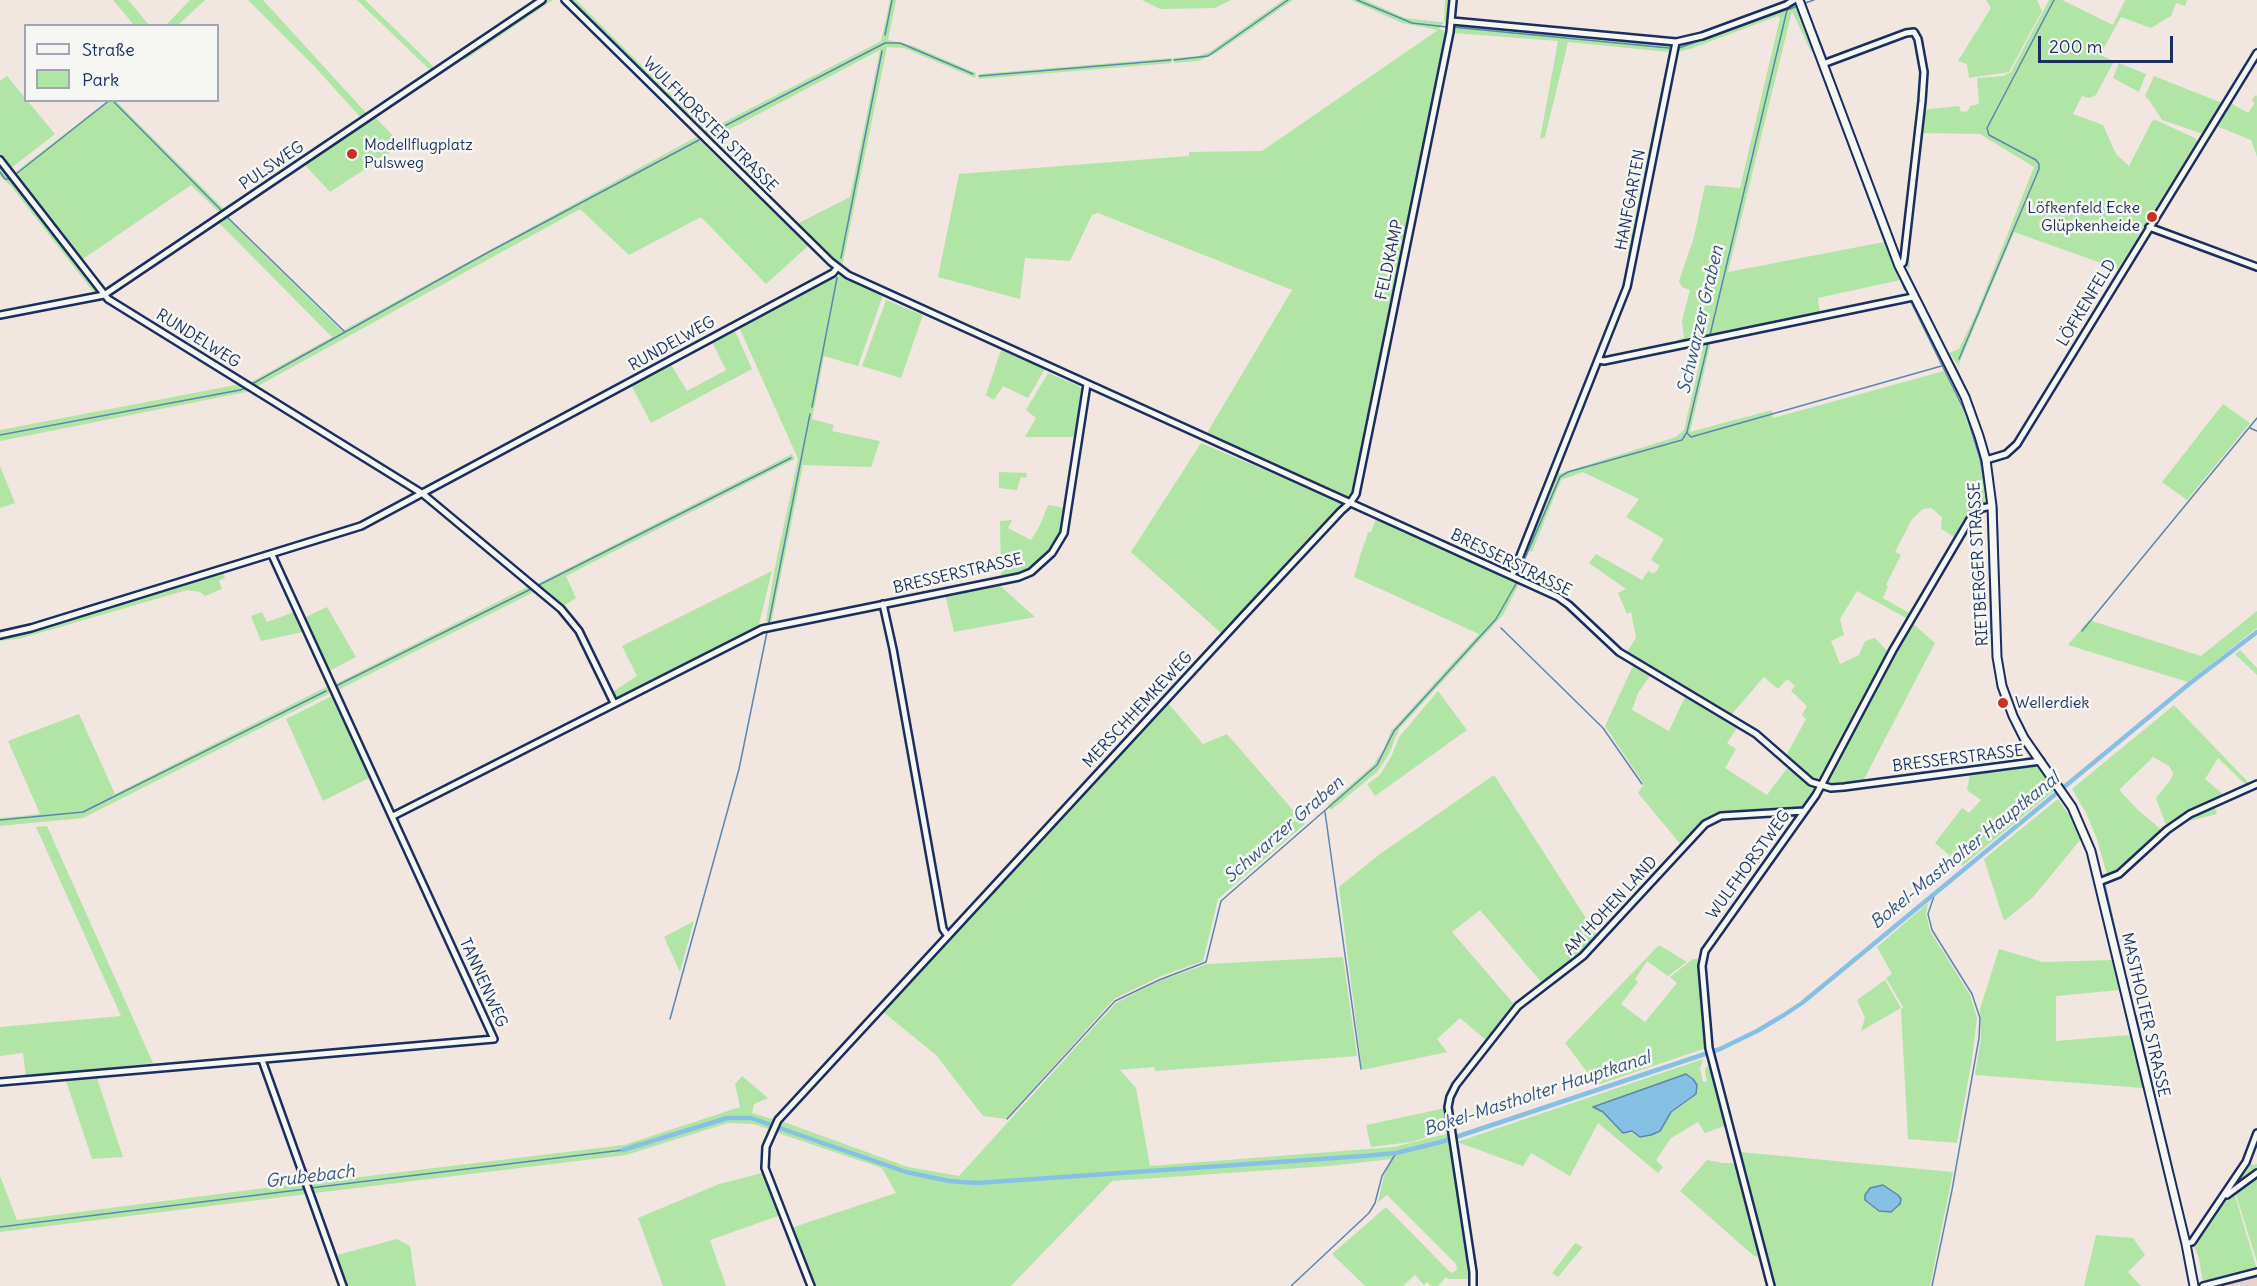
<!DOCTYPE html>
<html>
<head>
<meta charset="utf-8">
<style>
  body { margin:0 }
  #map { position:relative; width:2257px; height:1286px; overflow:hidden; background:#f1e6e0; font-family:Delius,sans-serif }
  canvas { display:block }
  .legend { position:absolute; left:24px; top:24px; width:195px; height:78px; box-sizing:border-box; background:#f6f6f2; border:2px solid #9ea6b7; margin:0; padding:8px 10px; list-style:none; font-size:18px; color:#1b2f5e }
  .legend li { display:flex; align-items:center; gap:12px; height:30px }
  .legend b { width:30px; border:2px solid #9ea6b7 }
  .scale { position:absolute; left:2038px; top:36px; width:135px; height:27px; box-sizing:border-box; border:3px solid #1b2f5e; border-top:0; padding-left:8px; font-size:18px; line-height:21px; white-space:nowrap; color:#1b2f5e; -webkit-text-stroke:4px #f6f6f2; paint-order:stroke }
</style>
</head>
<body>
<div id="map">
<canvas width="2257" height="1286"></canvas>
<ul class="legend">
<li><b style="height:8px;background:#f6f6f2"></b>Straße</li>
<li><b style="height:16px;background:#b1e5a6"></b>Park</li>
</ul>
<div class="scale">200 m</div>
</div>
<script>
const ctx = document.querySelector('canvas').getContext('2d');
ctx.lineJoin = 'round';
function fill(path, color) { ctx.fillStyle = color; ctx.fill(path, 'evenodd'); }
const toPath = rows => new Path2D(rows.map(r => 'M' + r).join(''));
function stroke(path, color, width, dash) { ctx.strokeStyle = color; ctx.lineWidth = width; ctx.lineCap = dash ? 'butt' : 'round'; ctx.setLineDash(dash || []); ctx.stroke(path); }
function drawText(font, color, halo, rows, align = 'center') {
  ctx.font = font + ' Delius,sans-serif'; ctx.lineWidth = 5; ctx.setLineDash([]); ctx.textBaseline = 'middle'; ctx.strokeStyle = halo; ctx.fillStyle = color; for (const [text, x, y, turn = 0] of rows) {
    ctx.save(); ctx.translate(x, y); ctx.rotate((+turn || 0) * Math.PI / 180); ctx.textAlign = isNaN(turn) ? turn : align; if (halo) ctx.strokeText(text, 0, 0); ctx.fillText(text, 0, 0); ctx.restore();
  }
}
fill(toPath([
  [2257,1275,2257,1286,2210,1286]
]), '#ebd2ca');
fill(toPath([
  [113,0,128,0,149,25,134,25],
  [190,0,205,0,178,25,166,25],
  [248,0,263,0,368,115,362,119,315,67],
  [357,0,365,0,435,68,431,71],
  [533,0,539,0,459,54,458,52],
  [548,0,553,0,466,59,459,59],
  [568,0,576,0,707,131,881,41,890,0,896,0,888,40,911,45,976,73,975,78,904,48,887,47,842,266,797,224,850,197,880,50,713,138,704,132],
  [1142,0,1231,0,1215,8,1160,9],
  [1283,0,1293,0,1215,54,1198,61,1174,63,1173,58,1198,56,1211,51],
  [1351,0,1365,0,1405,18,1440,22,1444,22,1445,0,1450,0,1448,23,1444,22,1439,29,1448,32,1355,494,1351,499,1207,433,1292,290,1098,213,1092,215,1070,261,1025,258,1020,299,938,277,959,174,1189,156,1189,152,1262,151,1438,30,1402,23],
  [1986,0,2037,0,2042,11,2009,72,1969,78,1967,64,1958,61,1991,8],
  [2049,0,2062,0,2113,25,2125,0,2187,0,2185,6,2176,3,2171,16,2151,28,2121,17,2100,55,2114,61,2096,95,2089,98,2082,96,2073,114,2103,125,2116,154,2129,166,2152,121,2156,120,2195,138,2197,141,2118,269,2014,232,1959,364,1960,368,1949,353,1959,349,1976,314,2034,167,1980,134,1919,133,1922,110,1959,106,1961,112,1968,111,1970,106,1979,104,1977,78,2003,76,2011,72],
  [1794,3,1813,52,1811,52,1792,11,1728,272,1884,242,1900,280,1818,298,1820,315,1682,343,1679,342,1677,340,1684,338,1682,321,1690,290,1682,287,1679,281,1694,237,1705,185,1740,188,1780,18,1778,16,1690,49,1676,52,1677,47,1680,43],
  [1457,23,1673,43,1631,262,1628,251,1669,52,1568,42,1545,137,1540,139,1558,41,1453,33,1454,24],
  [1171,58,1172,63,978,79,980,74],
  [2119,63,2146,74,2139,92,2113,78],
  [7,76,55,134,10,169,0,157,0,81],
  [2154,76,2222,103,2203,134,2162,120,2149,100,2145,96],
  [2255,95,2257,96,2257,157,2251,140,2214,125,2229,102,2248,113,2255,103,2252,101],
  [107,101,116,101,225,210,220,213,191,185,80,261,13,174],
  [374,116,402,145,330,192,303,163],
  [696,137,808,246,766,284,701,217,629,255,580,209,256,387,249,383,332,337,218,222,226,217,342,331],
  [1918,145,1920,148,1909,257,1910,267,1908,269,1906,263],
  [0,164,97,291,95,294,11,186,0,176],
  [832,276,841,276,883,295,858,366,824,356,812,419,834,425,832,431,880,441,871,467,803,465,771,624,766,621,774,572,798,459,739,327,740,324],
  [886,300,923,315,901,378,862,366],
  [731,329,735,331,752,369,651,423,631,385,670,363,687,391,726,370,711,340],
  [1711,342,1690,432,1772,410,1773,418,1944,371,1965,415,1979,460,1986,501,1971,509,1954,537,1941,529,1942,517,1931,508,1923,509,1912,519,1895,552,1901,555,1886,585,1888,586,1883,598,1911,614,1908,619,1857,591,1840,619,1844,635,1831,641,1840,664,1859,655,1865,641,1875,638,1889,653,1818,780,1806,773,1787,754,1806,719,1802,715,1807,706,1791,691,1795,686,1787,679,1778,689,1764,677,1731,715,1627,652,1636,638,1631,612,1627,614,1618,593,1626,589,1589,563,1596,554,1642,580,1648,571,1654,574,1660,566,1651,560,1664,539,1626,517,1639,499,1583,472,1561,480,1532,552,1526,549,1598,366,1601,364,1558,474,1676,437,1684,430,1704,343],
  [1001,350,1045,369,1028,398,1003,386,994,400,986,395],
  [1048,373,1079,386,1081,389,1075,437,1025,437,1036,418,1026,410],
  [241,384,251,391,0,441,0,430],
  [2223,404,2250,423,2187,500,2162,482],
  [1201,443,1345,504,1221,633,1131,552],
  [792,454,795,459,566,576,576,598,562,607,535,585],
  [0,466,15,503,0,508],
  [999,472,1027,473,1026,478,1021,477,1017,490,999,488],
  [1048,505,1065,508,1062,533,1051,552,1030,570,1018,575,1001,578,1000,521,1012,520,1008,528,1031,540,1040,525],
  [1376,519,1519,584,1503,615,1399,729,1389,754,1377,772,1331,810,1328,805,1373,765,1383,750,1391,731,1479,634,1354,577,1364,543,1365,543,1368,532,1371,532],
  [772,571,758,628,618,698,611,693,637,676,622,646],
  [223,573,225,578,219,581,222,589,205,596,200,592,187,590,22,638,0,641,0,637,30,630],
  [999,585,1035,617,954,632,945,594],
  [529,586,536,591,338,690,335,684],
  [327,607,356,657,329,671,304,618],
  [2257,611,2257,628,2188,682,2068,645,2089,620,2201,656],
  [262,612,267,622,294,612,303,632,261,641,251,616],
  [1911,622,1935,643,1863,781,1828,783,1827,780],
  [2240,650,2257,668,2257,675,2235,654],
  [1633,666,1650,676,1638,693,1632,710,1669,731,1685,697,1737,728,1727,743,1736,749,1725,768,1767,795,1788,767,1815,790,1803,808,1771,812,1721,813,1711,816,1682,846,1638,793,1644,784,1605,726],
  [330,685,331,690,328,694,83,818,0,826,0,818,40,814,8,741,79,714,115,794],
  [1438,691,1467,730,1375,796,1367,784,1380,775,1392,755,1399,737],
  [330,697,336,698,371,777,323,801,286,719],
  [1168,703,1203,744,1227,734,1305,824,1218,899,1203,961,1159,977,1114,999,1006,1119,983,1116,936,1055,882,1011],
  [2174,705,2250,784,2247,786,2218,758,2205,779,2224,795,2177,818,2166,825,2156,798,2171,779,2173,773,2169,766,2153,757,2119,790,2138,810,2163,831,2117,872,2107,875,2097,839,2086,813,2072,789],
  [2033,766,2044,770,2056,789,1962,866,1935,843,1962,808,1969,813,1981,800,1967,790,1970,774],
  [1494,775,1598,937,1581,955,1543,984,1480,910,1452,932,1513,1003,1514,1008,1487,1041,1460,1018,1437,1039,1447,1052,1362,1070,1339,887,1380,854],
  [2058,799,2072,819,2081,839,2033,897,2004,921,1984,859],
  [2214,804,2217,814,2185,822,2191,815],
  [47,826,153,1063,26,1077,23,1053,0,1056,0,1027,121,1016,36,827],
  [1928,903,1926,914,1930,931,1970,995,1977,1018,1972,1059,1957,1143,1908,1139,1901,1009,1903,1007,1886,978,1892,974,1877,947],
  [694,921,680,972,664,937],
  [1659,945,1687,962,1668,976,1647,961,1635,979,1638,982,1621,1004,1645,1022,1677,983,1670,977,1693,959,1701,959,1706,1048,1597,1085,1565,1043],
  [1999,949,2043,962,2112,960,2119,990,2056,996,2056,1041,2130,1035,2143,1088,1975,1075,1981,1037,1980,1009],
  [1343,957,1357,1056,1155,1071,1154,1067,1120,1070,1136,1088,1150,1166,1394,1147,1450,1133,1471,1279,1448,1279,1446,1277,1438,1286,1431,1286,1427,1282,1424,1285,1415,1275,1403,1286,1365,1286,1332,1254,1386,1207,1451,1273,1457,1270,1456,1264,1387,1195,1378,1202,1384,1176,1392,1159,1329,1166,1112,1181,1011,1286,813,1286,791,1228,896,1193,882,1168,775,1132,781,1121,908,1167,959,1176,1116,1003,1159,981,1207,964],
  [1885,980,1901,1008,1861,1031,1865,1018,1857,1000],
  [1703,1059,1700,1069,1703,1082,1707,1081,1705,1071,1706,1067,1710,1066,1727,1125,1705,1133,1698,1122,1671,1138,1656,1160,1663,1167,1658,1173,1598,1123,1570,1176,1531,1153,1523,1166,1457,1142],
  [1691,1099,1671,1112,1660,1131,1623,1133,1603,1112,1594,1107],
  [96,1075,123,1157,92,1159,65,1078],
  [742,1076,768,1098,754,1104,752,1113,775,1120,769,1129,753,1124,728,1123,626,1155,315,1193,311,1183,624,1145,740,1107,735,1084],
  [1446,1108,1449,1128,1444,1132,1411,1142,1371,1147,1366,1125],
  [1740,1152,1953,1172,1930,1286,1775,1286],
  [1707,1160,1723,1163,1737,1163,1761,1257,1754,1256,1680,1191],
  [2248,1162,2253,1165,2257,1164,2257,1170,2237,1183,2236,1181],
  [762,1173,765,1174,781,1215,710,1240,726,1286,663,1286,638,1218,719,1184],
  [2257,1175,2257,1262,2235,1192],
  [0,1176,17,1220,304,1183,307,1194,0,1232],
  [2234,1192,2257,1270,2203,1282,2198,1255,2194,1247,2197,1245,2195,1240,2222,1201],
  [2096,1235,2133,1238,2145,1255,2128,1272,2141,1286,2084,1286],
  [397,1239,410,1246,416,1286,348,1286,337,1255],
  [1575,1243,1583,1247,1558,1277,1552,1273]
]), '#b1e5a6');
const water = toPath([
  [1686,1074,1693,1079,1697,1085,1696,1094,1671,1112,1660,1131,1651,1135,1640,1137,1632,1131,1623,1133,1603,1112,1593,1107,1686,1074],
  [1883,1185,1898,1195,1901,1199,1900,1204,1891,1212,1879,1211,1865,1200,1865,1195,1870,1188,1883,1185]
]);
fill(water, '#86c1e5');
stroke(water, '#5b87af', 1.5);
stroke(toPath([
  [1357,0,1412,23,1447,27],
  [1802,4,1814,0],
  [1809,14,1826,57],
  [1452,27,1669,48],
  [885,35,892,0],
  [1679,48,1785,10],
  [1814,52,1884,240,1905,290],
  [1174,60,1208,56,1288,0],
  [1829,68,1863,159],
  [979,76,1171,60],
  [112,100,222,211],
  [711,133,885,43,900,43,973,74],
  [0,172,5,179,9,179],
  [16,174,110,100],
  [226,216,344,331],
  [841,258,882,51],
  [1905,270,1910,280],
  [1911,302,1966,414,1980,459,1987,500],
  [1945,350,1956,368,1974,408,1988,452],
  [1959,359,2039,169,2039,164,2036,160,1989,135,1987,128,2054,0],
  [252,384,485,254,699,140],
  [812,407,837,278],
  [2250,428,2257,431],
  [1687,433,1691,437,1945,365],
  [0,435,240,390,246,388],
  [1991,466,1996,504],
  [1997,508,1998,554],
  [1988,513,1991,633],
  [1998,559,1999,602],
  [1520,570,1560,477,1568,472,1682,440,1687,432,1787,10,1798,6],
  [539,585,791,458],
  [1999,607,1999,618],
  [769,622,810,414],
  [1501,628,1603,728,1642,784],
  [2082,631,2257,418],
  [336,686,531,589],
  [1325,812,1361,1069],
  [0,820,83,812,326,691],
  [2105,886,2125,972],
  [2096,888,2143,1087],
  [2126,976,2134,1011],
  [2136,1016,2170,1159],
  [670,1019,739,769,767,632],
  [1007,1119,1115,1001,1159,980,1206,962,1221,901,1377,765,1394,731,1496,619,1517,582],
  [310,1188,623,1150],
  [0,1227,306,1189],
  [1291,1286,1369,1213,1375,1203,1382,1176,1396,1153],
  [1932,1286,1952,1190,1979,1038,1980,1018,1972,994,1932,930,1928,914,1935,893]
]), '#5b87af', 1.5);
stroke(toPath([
  [623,1150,727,1118,751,1118,906,1172,949,1181,977,1183,1364,1156,1396,1153,1441,1142,1720,1049,1757,1031,1784,1015,1802,1003,2189,684,2257,632]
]), '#86c1e5', 4.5);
const minor = toPath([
  [565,0,831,262,848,275,1558,597,1569,605,1619,652,1756,734,1811,782,1831,788,1844,787,2041,761],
  [1452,21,1676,42,1702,36,1786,5,1794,0],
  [1823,64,1906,33,1914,32,1918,39,1924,72,1922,101,1904,258,1903,263,1899,266],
  [0,160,108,299,423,494,561,609,579,631,614,703],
  [2149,227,2257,267],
  [0,315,104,295,542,0],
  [1599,360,1604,361,1913,297],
  [1986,460,2006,454,2017,444,2257,53],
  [1512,576,1627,287,1676,42],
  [883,604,893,649,943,929,948,936],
  [0,635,31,628,361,526,833,273,837,268],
  [393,816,762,629,1019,577,1031,572,1052,553,1064,533,1087,384],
  [2099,882,2119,874,2167,830,2190,814,2257,784],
  [262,1060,343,1286],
  [0,1082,494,1039,272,555],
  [2227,1195,2257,1173],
  [2186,1244,2192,1242,2246,1162,2257,1133],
  [811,1286,765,1168,766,1147,778,1120,1245,614,1341,511,1350,503,1356,494,1450,32,1453,0],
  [1473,1286,1473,1272,1448,1107,1450,1097,1456,1085,1518,1006,1583,956,1705,824,1721,816,1804,811],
  [1771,1286,1709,1048,1702,966,1705,951,1816,795,1893,650,1973,514,1982,508,1992,506],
  [2203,1286,2257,1272]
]);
const major = toPath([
  [1799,0,1899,266,1965,397,1979,436,1986,460,1992,506,1997,657,2002,686,2013,716,2024,738,2072,807,2091,851,2186,1244,2194,1286]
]);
stroke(minor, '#1b2f5e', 10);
stroke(major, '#1b2f5e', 11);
stroke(minor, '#f6f6f2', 5);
stroke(major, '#f6f6f2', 7);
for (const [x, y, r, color] of [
  [352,154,6,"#c8321e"],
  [2152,217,6,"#c8321e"],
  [2003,703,6,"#c8321e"]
]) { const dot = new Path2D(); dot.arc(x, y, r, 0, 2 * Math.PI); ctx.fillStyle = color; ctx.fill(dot); stroke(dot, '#f6f6f2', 2); }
drawText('16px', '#1b2f5e', '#f6f6f2', [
  ["WULFHORSTER STRASSE",710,125,45],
  ["PULSWEG",272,166,-34],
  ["HANFGARTEN",1631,200,-79],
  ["FELDKAMP",1390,260,-78],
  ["LÖFKENFELD",2087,303,-59],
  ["RUNDELWEG",198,339,32],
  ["RUNDELWEG",672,344,-29],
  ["BRESSERSTRASSE",1511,563,26],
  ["RIETBERGER STRASSE",1979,564,-93],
  ["BRESSERSTRASSE",958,574,-13],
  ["MERSCHHEMKEWEG",1138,710,-47],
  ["BRESSERSTRASSE",1958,759,-7],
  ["WULFHORSTWEG",1749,865,-54],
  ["AM HOHEN LAND",1611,906,-47],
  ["TANNENWEG",483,983,66],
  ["MASTHOLTER STRASSE",2145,1015,77]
]);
drawText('16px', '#1b2f5e', '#f6f6f2', [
  ["Modellflugplatz",364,145],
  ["Pulsweg",364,163],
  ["Löfkenfeld Ecke",2140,208,"right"],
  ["Glüpkenheide",2140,226,"right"],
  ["Wellerdiek",2015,703]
], 'left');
drawText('italic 18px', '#365480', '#f6f6f2', [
  ["Schwarzer Graben",1701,320,-77],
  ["Schwarzer Graben",1284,830,-41],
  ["Bokel-Mastholter Hauptkanal",1965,851,-39],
  ["Bokel-Mastholter Hauptkanal",1537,1094,-18],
  ["Grubebach",310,1177,-7]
]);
</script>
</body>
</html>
